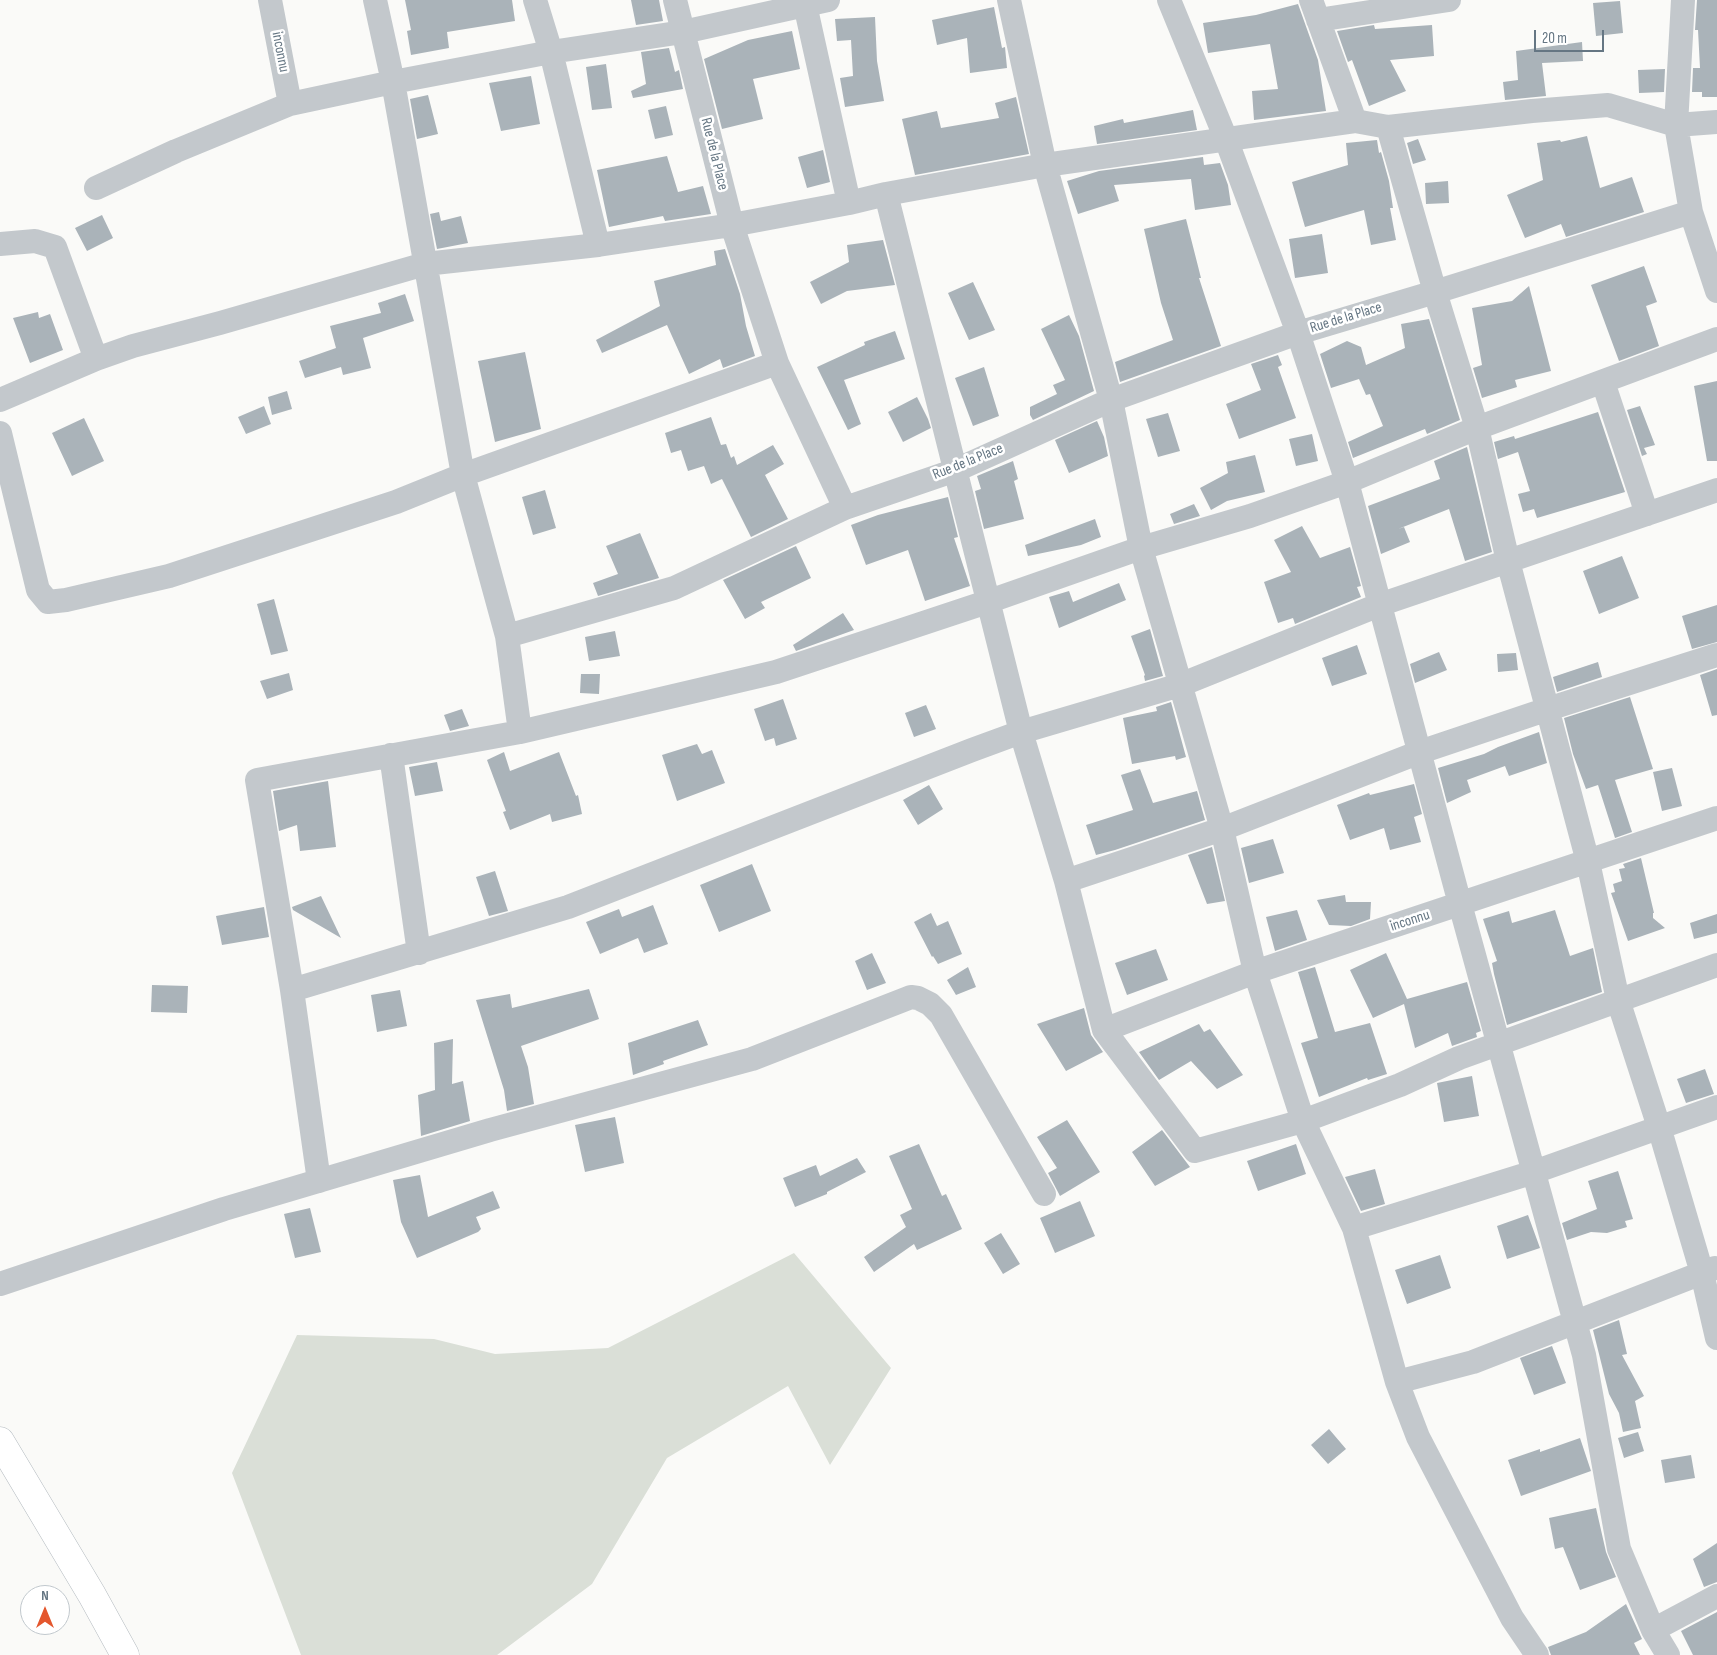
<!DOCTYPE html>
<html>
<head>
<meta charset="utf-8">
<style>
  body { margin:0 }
  #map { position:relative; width:1717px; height:1655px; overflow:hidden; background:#fafaf8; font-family:"Sofia Sans Condensed",sans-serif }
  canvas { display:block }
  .north { position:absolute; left:20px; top:1585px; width:50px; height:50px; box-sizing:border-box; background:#fff; border:1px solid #c1c8cd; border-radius:50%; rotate:0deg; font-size:14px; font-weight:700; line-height:20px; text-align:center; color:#657683 }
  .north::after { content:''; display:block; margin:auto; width:18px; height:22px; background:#e4572e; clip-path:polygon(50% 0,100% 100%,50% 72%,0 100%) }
  .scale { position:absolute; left:1534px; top:30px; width:70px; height:22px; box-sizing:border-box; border:2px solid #657683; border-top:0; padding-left:6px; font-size:15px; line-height:18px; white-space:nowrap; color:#657683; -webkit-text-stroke:4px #fff; paint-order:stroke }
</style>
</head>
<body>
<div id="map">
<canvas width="1717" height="1655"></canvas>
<div class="north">N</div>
<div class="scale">20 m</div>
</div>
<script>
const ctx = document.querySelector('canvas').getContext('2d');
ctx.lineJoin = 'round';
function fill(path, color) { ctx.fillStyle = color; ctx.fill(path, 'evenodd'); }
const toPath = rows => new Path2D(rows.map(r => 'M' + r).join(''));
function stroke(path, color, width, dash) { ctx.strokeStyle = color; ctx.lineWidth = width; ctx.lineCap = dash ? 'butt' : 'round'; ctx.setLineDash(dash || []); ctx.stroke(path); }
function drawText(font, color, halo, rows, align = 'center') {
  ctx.font = font + ' "Sofia Sans Condensed",sans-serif'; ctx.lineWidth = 5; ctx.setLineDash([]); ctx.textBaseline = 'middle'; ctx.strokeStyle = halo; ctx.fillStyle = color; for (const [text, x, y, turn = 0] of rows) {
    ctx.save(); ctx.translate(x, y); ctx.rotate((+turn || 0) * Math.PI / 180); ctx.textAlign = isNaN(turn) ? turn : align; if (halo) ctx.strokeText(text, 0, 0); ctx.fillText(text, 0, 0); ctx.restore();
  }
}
fill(toPath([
  [794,1253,891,1368,830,1465,788,1386,667,1458,592,1584,497,1655,301,1655,232,1473,297,1335,434,1339,495,1354,608,1348]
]), '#dadfd7');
fill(toPath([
  [405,0,512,0,515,21,447,32,449,48,411,55,407,31,411,30],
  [631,0,659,0,663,21,636,25],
  [1697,0,1717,0,1717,97,1702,97,1702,92,1692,92,1693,68,1700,68,1698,30,1695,30],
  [1620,1,1623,33,1596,36,1593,3],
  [1298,4,1318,60,1326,111,1254,120,1252,91,1278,89,1270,44,1208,53,1203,23,1256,15],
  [994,7,1002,48,1005,47,1007,68,970,73,967,38,937,45,932,20],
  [875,17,877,61,884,101,845,107,840,78,853,76,851,40,837,41,835,19],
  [1374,25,1375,29,1432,25,1434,56,1390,60,1406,91,1369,106,1352,60,1348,62,1337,31],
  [792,31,800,69,753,79,763,119,722,129,704,59,748,40],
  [1582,42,1583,61,1542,63,1546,96,1505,100,1503,82,1518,80,1516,51],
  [669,48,675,72,679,70,683,89,633,98,631,91,646,84,641,52],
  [606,64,612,108,592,110,586,67],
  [1665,69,1664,92,1639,93,1638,70],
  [531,76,540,124,501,131,489,83],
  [428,95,438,134,417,139,410,99],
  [1016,97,1029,154,915,175,902,119,937,111,941,128,999,118,995,103],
  [666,106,673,135,655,139,648,110],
  [1193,110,1197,130,1097,144,1094,126,1123,119,1124,123],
  [1587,136,1600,188,1632,177,1644,212,1566,237,1561,224,1525,238,1507,195,1543,180,1537,143,1560,140,1561,142],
  [1418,139,1426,160,1413,164,1407,143],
  [1377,140,1379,153,1381,152,1389,181,1393,208,1390,208,1396,240,1371,245,1364,210,1305,227,1292,182,1348,165,1346,143],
  [823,150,830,182,807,188,798,157],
  [667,156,678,192,703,186,711,214,665,221,663,216,609,227,597,170],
  [1203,157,1204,165,1220,163,1228,185,1231,205,1195,210,1191,179,1114,185,1119,201,1078,214,1067,181,1099,171],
  [1448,181,1449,203,1426,204,1425,183],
  [439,212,441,221,461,216,468,243,437,249,430,214],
  [102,215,113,238,87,251,75,228],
  [1186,219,1201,278,1199,278,1221,346,1120,382,1115,362,1173,340,1161,303,1144,229],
  [1322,234,1328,273,1295,278,1289,239],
  [883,240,895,285,847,291,821,304,810,282,849,262,847,245],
  [725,249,740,294,746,326,755,356,723,368,720,359,689,374,667,325,602,353,596,340,660,306,654,281,716,265,714,251],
  [1644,266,1657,302,1646,306,1659,346,1619,361,1591,285],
  [973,282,995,330,969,340,948,293],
  [1529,286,1551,371,1515,380,1517,387,1482,398,1473,368,1482,365,1472,308,1512,301],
  [405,294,414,321,363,338,371,368,343,375,341,367,305,378,299,361,336,348,330,326,381,313,378,303],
  [38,312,39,318,50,314,63,350,30,363,13,318],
  [1069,315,1079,336,1094,391,1033,420,1030,415,1030,407,1057,394,1053,385,1065,380,1041,329],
  [1429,319,1460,420,1427,434,1425,429,1353,458,1348,442,1383,426,1370,394,1366,395,1359,379,1331,388,1320,354,1347,341,1361,347,1366,365,1405,348,1401,324],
  [895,331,905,359,844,380,861,424,848,430,817,367,865,345,864,342],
  [525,352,541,429,495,442,478,361],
  [1278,355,1282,365,1278,367,1296,418,1239,439,1226,404,1261,390,1251,364],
  [984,367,999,416,973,426,955,378],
  [1717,381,1717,461,1707,461,1694,386],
  [287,391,292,409,272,415,268,397],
  [917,397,928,419,931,428,903,442,888,412],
  [264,406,271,424,246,434,238,417],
  [1640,406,1655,445,1644,448,1647,454,1642,456,1627,410],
  [1598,412,1625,492,1537,518,1534,509,1523,512,1518,494,1530,491,1518,452,1498,459,1494,442,1514,436,1515,439],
  [1168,413,1180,451,1158,457,1146,419],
  [711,417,721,445,726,444,731,458,734,456,737,465,773,445,784,464,765,475,788,519,751,537,722,479,711,484,704,466,688,471,681,450,671,453,665,433],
  [84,418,104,461,72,476,52,433],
  [1097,421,1104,437,1108,456,1069,473,1055,440],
  [1312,434,1318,461,1296,466,1289,439],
  [1467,447,1492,552,1465,561,1449,509,1398,529,1404,527,1410,542,1381,554,1368,506,1440,479,1434,461],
  [1255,455,1265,492,1227,501,1211,510,1200,488,1228,473,1226,462],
  [1013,461,1018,479,1014,481,1024,519,984,529,975,491,981,489,977,476],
  [545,490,556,528,533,535,522,497],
  [948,497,958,537,954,538,970,586,925,601,908,550,866,565,851,525,878,515],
  [1194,504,1200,516,1174,524,1170,514],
  [1095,519,1101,537,1081,545,1028,556,1025,545],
  [1302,526,1320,558,1350,547,1361,586,1357,587,1361,597,1295,624,1293,618,1278,623,1264,582,1291,572,1274,540],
  [640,533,659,578,598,596,593,583,618,574,606,546],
  [796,546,811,578,761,602,765,608,745,619,723,580],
  [1622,556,1639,598,1599,614,1583,571],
  [1119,583,1126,600,1059,628,1049,597,1069,591,1073,602],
  [274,599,288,651,271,655,257,604],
  [1717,605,1717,642,1692,649,1682,616],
  [843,613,854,630,796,651,793,645],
  [1150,629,1163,676,1145,681,1144,676,1145,675,1131,636],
  [615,631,620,656,589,661,585,637],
  [1357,645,1367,674,1332,686,1322,658],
  [1439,652,1447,670,1415,683,1410,664],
  [1516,653,1518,670,1498,672,1497,654],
  [1598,662,1602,677,1557,692,1553,677],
  [1717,669,1717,715,1712,716,1700,675],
  [289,673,293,690,267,699,260,681],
  [581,674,600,674,599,694,580,693],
  [1630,697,1653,769,1615,780,1632,832,1615,838,1598,785,1586,789,1573,754,1564,718],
  [783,699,797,739,776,746,774,738,765,741,754,709],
  [1171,702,1186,757,1176,760,1175,756,1132,764,1123,718,1157,711,1156,707],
  [926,705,936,729,914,737,905,713],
  [462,709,469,726,450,731,444,715],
  [1539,732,1547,763,1509,776,1505,766,1467,780,1471,792,1447,803,1438,768,1484,754,1498,747],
  [697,744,702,754,712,750,725,783,677,801,662,755],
  [504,752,510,771,559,752,576,796,578,795,582,814,552,822,550,814,510,830,503,812,506,811,487,760],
  [437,762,443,791,415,796,409,767],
  [1672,768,1682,806,1662,811,1653,772],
  [1140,769,1153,803,1197,791,1205,820,1115,850,1096,855,1086,825,1133,810,1121,775],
  [328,781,336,847,300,851,297,825,279,831,273,791],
  [1414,784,1422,814,1414,817,1421,842,1390,850,1384,828,1350,840,1337,805,1369,793,1370,795],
  [929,785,943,809,918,825,903,800],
  [1273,839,1284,873,1249,883,1241,848],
  [1212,847,1225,901,1207,904,1188,855],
  [1641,858,1654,913,1653,913,1653,918,1665,928,1628,941,1611,893,1615,892,1613,884,1622,881,1619,869,1625,868,1623,864],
  [752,864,771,911,719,932,700,885],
  [495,871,508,911,489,916,476,877],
  [1345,895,1346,902,1371,902,1370,919,1351,926,1329,925,1317,900],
  [321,896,341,938,293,910,292,907],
  [653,905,668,944,644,953,638,938,600,954,586,922,619,909,622,917],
  [264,907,269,937,222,945,216,916],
  [1297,910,1307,940,1275,951,1266,917],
  [1555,910,1570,956,1593,948,1602,992,1507,1025,1494,974,1492,963,1497,961,1483,919,1509,911,1512,923],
  [931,913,937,926,948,921,962,954,938,964,933,956,932,957,914,922],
  [1717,914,1717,933,1694,939,1690,923],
  [1156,949,1168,980,1127,995,1115,963],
  [872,953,886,983,867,990,855,961],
  [1386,953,1407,999,1467,982,1481,1031,1476,1033,1477,1037,1452,1046,1448,1033,1415,1048,1404,1004,1373,1018,1350,970],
  [968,967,976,987,956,995,947,980],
  [1315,967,1335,1032,1370,1023,1387,1074,1368,1080,1367,1078,1319,1097,1301,1043,1318,1038,1298,972],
  [152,985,188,986,187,1013,151,1012],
  [589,989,599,1019,521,1046,528,1067,534,1104,507,1111,504,1090,476,1000,510,994,512,1008],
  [400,990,407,1026,377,1032,371,995],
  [1084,1008,1091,1035,1103,1052,1066,1071,1037,1024],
  [698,1020,708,1045,663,1061,664,1064,633,1075,628,1043],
  [1199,1024,1204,1032,1210,1029,1243,1075,1217,1089,1191,1061,1159,1080,1139,1052],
  [453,1039,452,1084,463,1081,470,1121,421,1136,418,1095,435,1090,434,1043],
  [1705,1069,1714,1094,1686,1103,1677,1079],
  [1472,1076,1479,1116,1444,1122,1437,1083],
  [615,1117,624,1163,585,1172,575,1125],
  [1067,1120,1100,1172,1060,1196,1048,1173,1057,1168,1037,1137],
  [1162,1130,1190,1167,1155,1186,1132,1152],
  [919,1144,942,1196,946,1194,962,1229,917,1250,914,1244,874,1272,864,1257,906,1227,900,1215,912,1209,889,1156],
  [1296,1144,1306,1174,1258,1191,1247,1161],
  [857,1158,866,1172,827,1192,827,1194,795,1207,783,1178,816,1165,820,1176],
  [1375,1169,1385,1204,1361,1211,1345,1177],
  [1618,1171,1633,1219,1625,1221,1627,1227,1607,1233,1591,1232,1567,1240,1562,1223,1597,1209,1588,1181],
  [420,1175,428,1217,493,1191,500,1208,476,1217,481,1229,478,1232,417,1258,401,1222,393,1180],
  [1080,1201,1095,1236,1055,1253,1040,1218],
  [310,1208,321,1252,295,1258,284,1214],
  [1528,1215,1540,1248,1507,1259,1497,1226],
  [1001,1233,1020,1264,1003,1274,984,1243],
  [1440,1255,1451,1288,1407,1304,1395,1270],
  [1619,1320,1627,1354,1622,1355,1644,1396,1635,1401,1641,1428,1623,1432,1619,1413,1609,1394,1593,1330],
  [1552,1346,1566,1383,1534,1395,1520,1358],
  [1329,1429,1346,1449,1328,1464,1311,1445],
  [1638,1432,1644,1451,1624,1458,1618,1438],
  [1580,1438,1591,1471,1521,1496,1508,1460,1540,1449,1540,1452],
  [1691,1455,1695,1478,1665,1483,1661,1460],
  [1596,1508,1606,1552,1616,1577,1580,1590,1563,1547,1555,1549,1549,1518],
  [1717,1543,1717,1582,1704,1587,1693,1559],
  [1626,1604,1642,1639,1634,1643,1640,1655,1551,1655,1548,1647,1586,1632],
  [1717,1612,1717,1655,1693,1655,1681,1631]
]), '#aab3b9');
const secondary = toPath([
  [0,1441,92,1595,125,1655]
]);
stroke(secondary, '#b3babf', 29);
stroke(toPath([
  [270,0,290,104],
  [375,0,393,82,463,475,507,636,674,588,845,508],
  [535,0,551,52,598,245],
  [675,0,732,225,777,363,845,508,956,470,1111,400,1298,333,1435,292,1388,127],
  [804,0,849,203],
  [1009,0,1045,165,1111,400,1141,548,1222,829,1255,972,1303,1121,1354,1228,1397,1382,1418,1437,1512,1618,1537,1655],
  [1169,0,1226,139,1298,333,1347,482,1460,904,1584,1355,1619,1549,1653,1630,1668,1655],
  [1311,0,1355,121],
  [1683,0,1676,125,1691,212,1717,291],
  [1318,20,1449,0],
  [96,188,176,151,290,104,393,82,551,52,683,32,828,0],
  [886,194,1021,732,1066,881,1104,1030,1195,1151,1303,1121,1400,1085,1459,1058,1717,965],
  [1691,212,1435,292,1477,428,1508,561,1588,862,1618,1000,1659,1127,1702,1273,1717,1338],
  [0,244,35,241,55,247,96,359],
  [1603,382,1647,514],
  [0,400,96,359,133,346,220,323,425,264,598,245,732,225,849,203,886,194,1045,165,1355,121,1388,127,1532,111,1608,105,1676,125,1717,122],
  [0,433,38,590,48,602,66,600,169,576,396,502,463,475,777,363],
  [507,636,520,732,776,672,987,602,1141,548,1250,516,1347,482,1477,428,1717,339],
  [391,755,419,953],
  [1066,881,1222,829,1420,752,1548,709,1717,655],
  [292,990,568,907,972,750,1021,732,1180,685,1379,605,1717,490],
  [1104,1030,1255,972,1717,818],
  [319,1181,292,990,257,780,520,732],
  [1354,1228,1534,1172,1717,1107],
  [0,1284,224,1209,490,1130,752,1059,911,997,918,998,930,1004,941,1015,1044,1194],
  [1397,1382,1473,1362,1715,1268],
  [1653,1630,1717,1596]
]), '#c3c8cc', 24);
stroke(secondary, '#fff', 28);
drawText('15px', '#657683', '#fff', [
  ["inconnu",280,52,79],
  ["Rue de la Place",714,154,76],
  ["Rue de la Place",1346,318,-17],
  ["Rue de la Place",968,462,-22],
  ["inconnu",1410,921,-18]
]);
</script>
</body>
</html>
